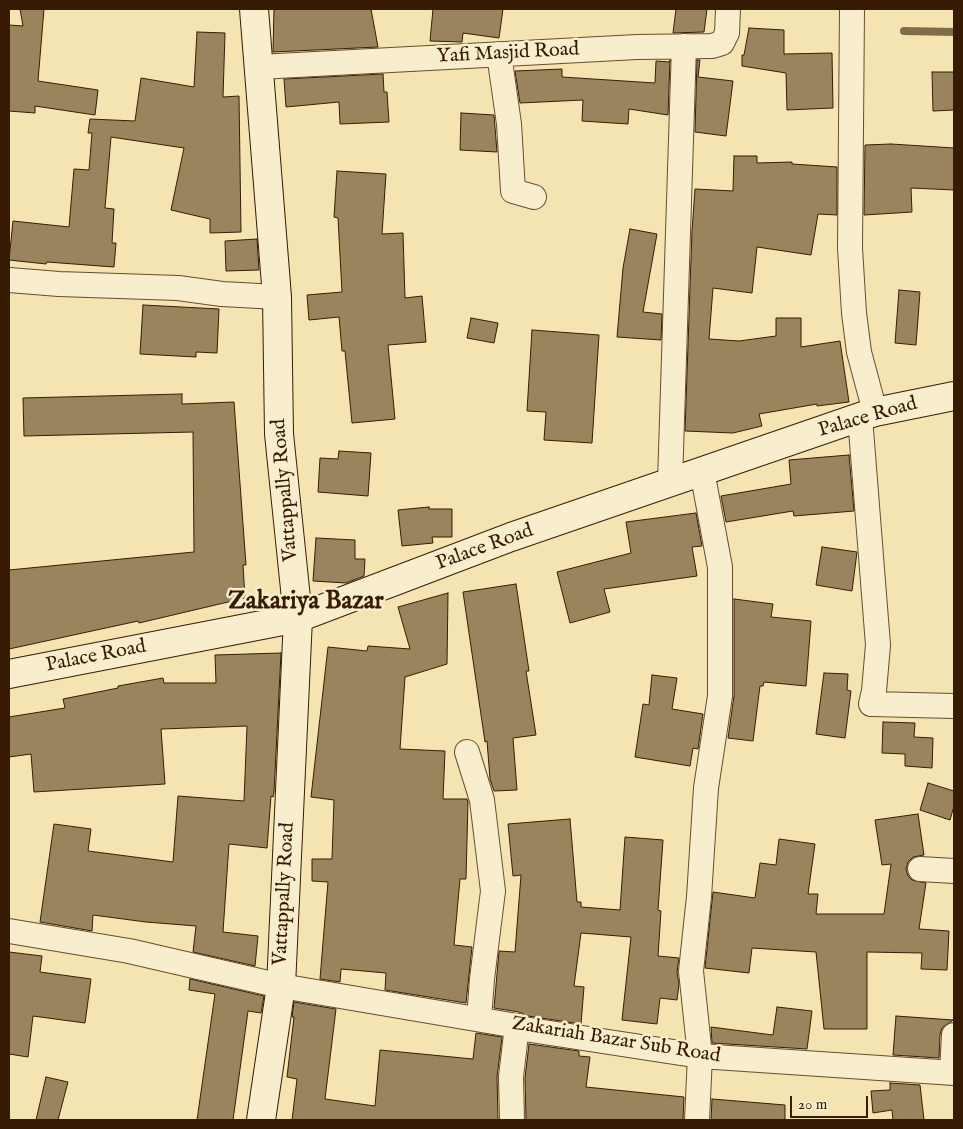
<!DOCTYPE html>
<html>
<head>
<meta charset="utf-8">
<style>
  body { margin:0 }
  #map { position:relative; width:963px; height:1129px; overflow:hidden; background:#f4e4b1; font-family:"IM FELL English",serif }
  canvas { display:block }
  .frame { position:absolute; inset:0; border:10px solid #381b05; pointer-events:none }
  .scale { position:absolute; left:790px; top:1096px; width:78px; height:22px; box-sizing:border-box; border:2px solid #381b05; border-top:0; padding-left:6px; font-size:15px; line-height:18px; white-space:nowrap; color:#381b05; -webkit-text-stroke:4px #f8edcc; paint-order:stroke }
</style>
</head>
<body>
<div id="map">
<canvas width="963" height="1129"></canvas>
<div class="frame"></div>
<div class="scale">20 m</div>
</div>
<script>
const ctx = document.querySelector('canvas').getContext('2d');
ctx.lineJoin = 'round';
const toPath = rows => new Path2D(rows.map(r => 'M' + r).join(''));
function stroke(path, color, width, dash) { ctx.strokeStyle = color; ctx.lineWidth = width; ctx.lineCap = dash ? 'butt' : 'round'; ctx.setLineDash(dash || []); ctx.stroke(path); }
function fill(path, color) { ctx.fillStyle = color; ctx.fill(path, 'evenodd'); }
function drawText(font, color, halo, rows, align = 'center') {
  ctx.font = font + ' "IM FELL English",serif'; ctx.lineWidth = 5; ctx.setLineDash([]); ctx.textBaseline = 'middle'; ctx.strokeStyle = halo; ctx.fillStyle = color; for (const [text, x, y, turn = 0] of rows) {
    ctx.save(); ctx.translate(x, y); ctx.rotate((+turn || 0) * Math.PI / 180); ctx.textAlign = isNaN(turn) ? turn : align; if (halo) ctx.strokeText(text, 0, 0); ctx.fillText(text, 0, 0); ctx.restore();
  }
}
stroke(toPath([
  [904,31,954,32]
]), '#826b49', 8);
const building = toPath([
  [20,9,44,9,38,81,98,90,95,115,35,106,35,113,9,111,9,25,23,26,20,9],
  [274,9,371,9,378,47,273,52,274,9],
  [433,9,503,9,499,38,463,33,462,42,430,41,433,9],
  [676,9,707,9,704,32,673,33,676,9],
  [749,28,784,30,784,54,832,53,833,108,787,110,786,73,742,66,742,55,744,55,749,28],
  [197,32,225,33,223,97,239,96,241,232,210,233,210,219,171,210,184,148,111,137,105,208,114,209,112,243,116,243,114,267,47,262,46,264,9,260,13,221,69,227,74,169,89,170,92,133,88,133,90,119,135,121,141,78,194,87,197,32],
  [670,60,668,115,629,109,628,124,582,121,583,100,520,103,515,71,562,69,562,77,655,83,656,61,670,62,670,60],
  [697,60,700,60,698,77,733,81,726,136,695,132,697,60],
  [932,72,954,72,954,110,933,111,932,72],
  [383,74,384,92,387,92,389,122,340,124,339,102,286,107,284,79,383,74],
  [461,113,494,115,497,152,460,150,461,113],
  [891,144,954,148,954,190,911,188,912,212,864,215,865,145,891,144],
  [734,156,757,156,757,163,792,162,792,164,837,167,837,215,818,214,811,255,757,247,752,293,713,288,709,339,739,341,776,336,776,318,801,318,801,347,840,341,849,402,817,406,817,404,759,414,762,426,733,433,685,431,692,231,695,189,733,191,734,156],
  [337,171,386,174,382,234,403,233,405,298,422,296,426,342,388,345,395,419,352,423,345,351,342,351,339,317,309,320,307,295,342,292,338,218,334,217,337,171],
  [630,229,657,234,643,312,662,314,661,340,617,337,623,268,630,229],
  [257,239,259,270,226,271,225,241,257,239],
  [899,290,920,292,916,345,895,343,899,290],
  [143,305,219,309,217,353,196,352,196,357,140,354,143,305],
  [471,318,498,323,494,343,467,338,471,318],
  [532,330,599,335,592,443,544,440,546,412,527,411,532,330],
  [182,394,182,404,234,402,246,565,243,565,245,598,139,623,138,621,9,649,9,570,194,552,193,432,24,436,23,398,182,394],
  [339,451,371,453,368,496,318,492,320,458,338,459,339,451],
  [849,455,854,511,794,516,793,511,726,522,721,496,791,484,789,460,849,455],
  [429,507,429,509,452,509,452,537,432,537,433,543,402,546,398,510,429,507],
  [696,513,702,546,692,547,697,576,604,589,610,612,570,623,557,572,631,553,626,522,696,513],
  [316,538,355,540,355,559,365,559,364,576,346,583,313,581,316,538],
  [822,547,857,552,852,591,816,585,822,547],
  [516,584,529,671,526,671,536,735,513,738,517,790,494,791,490,779,487,741,485,742,463,592,516,584],
  [448,593,447,664,405,677,400,749,445,751,443,799,467,799,468,802,466,879,460,879,454,945,472,947,466,1003,385,990,386,973,341,969,340,982,320,979,328,882,312,881,312,859,332,859,334,800,311,797,328,647,367,651,368,646,410,649,398,607,448,593],
  [734,599,773,604,771,617,811,621,806,686,764,682,763,686,760,686,753,741,728,738,734,696,734,599],
  [281,653,274,792,273,797,271,796,267,848,229,844,223,932,258,936,255,966,193,952,196,926,146,922,93,915,92,931,40,922,54,824,91,829,88,851,173,862,178,796,244,801,247,726,161,729,165,784,34,792,31,754,9,757,9,717,65,708,63,699,118,688,118,686,163,678,164,683,216,683,215,655,281,653],
  [824,673,848,674,847,690,851,691,845,738,816,734,824,673],
  [652,675,677,678,672,709,703,714,698,749,693,748,690,766,635,757,643,704,649,705,652,675],
  [883,722,915,723,914,737,933,738,932,768,905,766,905,754,882,753,883,722],
  [928,783,954,791,954,806,950,820,920,810,928,783],
  [918,814,924,855,913,857,908,862,906,869,908,876,912,880,926,883,919,929,949,931,947,970,921,969,922,953,867,952,867,1029,824,1029,816,952,752,948,749,973,705,968,713,892,755,898,760,863,776,865,779,839,815,844,808,894,818,894,816,914,884,914,891,864,882,865,875,820,918,814],
  [570,819,577,902,581,902,581,907,620,910,625,837,663,840,658,910,661,911,658,956,679,958,677,972,679,984,677,1000,660,998,657,1024,622,1020,631,937,581,933,574,986,584,987,581,1024,528,1016,519,1012,494,1008,499,951,515,952,521,875,513,876,508,824,570,819],
  [9,952,42,956,40,972,91,979,85,1023,33,1016,28,1057,9,1054,9,952],
  [190,979,264,996,261,1013,248,1011,233,1120,197,1120,215,994,189,990,190,979],
  [294,1002,336,1009,325,1099,375,1106,380,1050,473,1059,476,1033,502,1037,497,1077,498,1120,292,1120,297,1079,287,1077,294,1017,292,1017,294,1002],
  [777,1007,812,1011,807,1049,712,1043,711,1027,773,1035,777,1007],
  [896,1016,953,1020,942,1028,940,1034,939,1058,893,1055,896,1016],
  [529,1044,579,1051,579,1056,590,1057,586,1087,684,1097,683,1120,526,1120,525,1078,529,1044],
  [46,1077,68,1082,58,1120,36,1120,46,1077],
  [890,1083,920,1085,924,1120,893,1120,892,1110,873,1113,871,1091,890,1090,890,1083],
  [712,1099,785,1105,785,1120,711,1120,712,1099]
]);
fill(building, '#9a845e');
stroke(building, '#381b05', 1);
const minor = toPath([
  [852,9,850,248,854,313,859,352,875,412],
  [499,54,509,124,513,191,534,197],
  [259,67,637,47,712,46,722,43,727,33,728,9],
  [9,280,59,284,178,288,222,294,277,297],
  [860,417,878,645,874,691,871,704,954,706],
  [670,482,684,46],
  [467,752,482,800,493,891,482,979,479,1019],
  [920,869,954,871],
  [9,931,129,951,281,986,517,1026,524,1029,700,1056,954,1073],
  [952,1073,954,1035],
  [512,1120,511,1077,517,1026],
  [697,1120,700,1056,691,971,699,897,706,788,720,696,720,567,702,471]
]);
const secondary = toPath([
  [254,9,277,297,279,434,298,618,281,986,261,1120],
  [9,674,298,618,511,537,860,417,875,412,954,396]
]);
stroke(minor, '#674d30', 26);
stroke(secondary, '#381b05', 30);
stroke(minor, '#f8edcc', 24);
stroke(secondary, '#f8edcc', 28);
drawText('20px', '#381b05', '#f8edcc', [
  ["Yafi Masjid Road",508,54,-3],
  ["Palace Road",868,418,-16],
  ["Vattappally Road",286,490,-95],
  ["Palace Road",485,548,-20],
  ["Palace Road",96,657,-11],
  ["Vattappally Road",285,894,-87],
  ["Zakariah Bazar Sub Road",616,1041,9]
]);
drawText('bold 25px', '#381b05', '#f8edcc', [
  ["Zakariya Bazar",306,603]
]);
</script>
</body>
</html>
